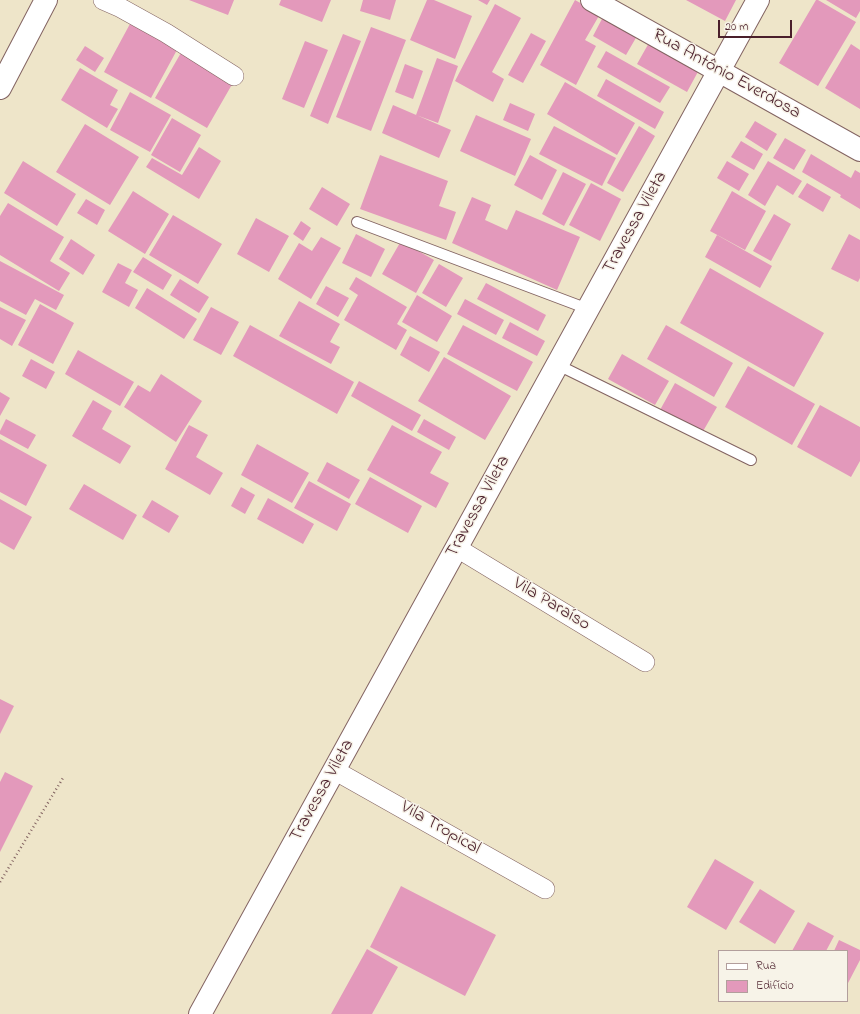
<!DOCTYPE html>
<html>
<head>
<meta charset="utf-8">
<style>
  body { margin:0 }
  #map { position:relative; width:860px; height:1014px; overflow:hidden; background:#eee5c9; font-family:"Indie Flower",sans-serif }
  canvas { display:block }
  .legend { position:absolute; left:718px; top:950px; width:130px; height:52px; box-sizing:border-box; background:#f7f3e8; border:1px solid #b29e9c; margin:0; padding:5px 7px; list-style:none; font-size:12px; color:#4a1f2b }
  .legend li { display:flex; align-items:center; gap:8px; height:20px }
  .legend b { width:20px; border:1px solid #b29e9c }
  .scale { position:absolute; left:718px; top:20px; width:74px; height:18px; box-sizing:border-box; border:2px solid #4a1f2b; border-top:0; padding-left:5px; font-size:12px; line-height:14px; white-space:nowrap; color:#4a1f2b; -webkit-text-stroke:3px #f7f3e8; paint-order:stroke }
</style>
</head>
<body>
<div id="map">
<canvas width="860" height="1014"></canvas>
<ul class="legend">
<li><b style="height:5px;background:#fff"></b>Rua</li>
<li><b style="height:11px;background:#e399bb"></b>Edifício</li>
</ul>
<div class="scale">20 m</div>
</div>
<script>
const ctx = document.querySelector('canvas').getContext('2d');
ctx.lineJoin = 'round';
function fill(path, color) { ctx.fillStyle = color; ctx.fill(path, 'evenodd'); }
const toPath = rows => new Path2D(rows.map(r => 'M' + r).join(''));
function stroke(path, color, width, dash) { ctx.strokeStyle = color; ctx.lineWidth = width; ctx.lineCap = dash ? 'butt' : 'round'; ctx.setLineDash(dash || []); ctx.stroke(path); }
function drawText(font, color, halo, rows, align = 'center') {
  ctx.font = font + ' "Indie Flower",sans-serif'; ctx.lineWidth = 3; ctx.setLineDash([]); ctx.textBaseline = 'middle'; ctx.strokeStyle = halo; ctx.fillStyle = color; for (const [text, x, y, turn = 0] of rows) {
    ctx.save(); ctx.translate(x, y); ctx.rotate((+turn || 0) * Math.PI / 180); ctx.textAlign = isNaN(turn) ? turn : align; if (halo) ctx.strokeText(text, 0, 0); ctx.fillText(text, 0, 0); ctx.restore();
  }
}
fill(toPath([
  [189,0,234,0,228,15],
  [281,0,331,0,322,22,279,5],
  [363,0,396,0,390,20,360,11],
  [427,0,434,0,472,16,455,59,410,40],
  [478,0,490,0,487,5],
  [575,0,600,14,585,40,596,46,576,85,540,65],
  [686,0,736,0,725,21],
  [816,0,818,0,856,22,818,86,779,63],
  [826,0,860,0,860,11,856,18],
  [495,4,521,18,492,72,504,79,493,102,455,81],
  [603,17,637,36,626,55,593,36],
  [131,22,178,48,151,98,104,72],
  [371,27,406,40,371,131,336,117],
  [531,33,546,41,523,83,508,75],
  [343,34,361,41,328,124,310,116],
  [305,41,328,50,304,108,282,99],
  [650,41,700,68,687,92,637,64],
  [851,44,860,50,860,109,825,88],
  [85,46,104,58,95,72,76,60],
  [182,51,234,81,207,128,155,98],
  [606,51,670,87,660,103,597,67],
  [437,58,458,66,438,123,416,115],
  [405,64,423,71,413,99,395,92],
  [80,68,118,90,110,105,118,109,107,128,61,100],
  [606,79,664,112,655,129,597,96],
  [565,82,635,123,617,155,547,114],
  [130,92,171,115,150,152,110,130],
  [510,103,535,114,528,131,503,120],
  [393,105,451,130,439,158,382,133],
  [476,115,531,139,515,176,460,151],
  [172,118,201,135,180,172,151,155],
  [755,121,777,134,767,151,745,137],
  [85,124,139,157,110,205,56,172],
  [554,126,616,158,602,186,539,154],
  [639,126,655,136,623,192,607,183],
  [785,138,806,150,794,170,773,158],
  [741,141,763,154,754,170,731,157],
  [199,147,221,161,199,199,146,167,152,158,182,175],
  [811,154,851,178,855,170,860,173,860,209,840,197,841,195,802,172],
  [380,155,448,181,439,206,456,212,446,240,360,209],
  [530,155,557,170,542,200,514,185],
  [23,161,76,194,57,226,4,193],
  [727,161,749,174,739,191,717,178],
  [768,161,802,181,793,195,777,185,765,206,748,195],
  [563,172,586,184,564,226,542,214],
  [591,183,621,199,600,241,569,225],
  [807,183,831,197,823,212,798,197],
  [322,187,350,204,337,226,309,209],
  [133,191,169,214,145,254,108,231],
  [732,191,766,211,745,250,710,231],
  [472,197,491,205,485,220,507,230,516,210,580,237,557,290,452,243],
  [86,199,105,210,97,225,77,213],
  [8,203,64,237,50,261,70,273,59,291,0,255,0,216],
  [774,214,791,224,771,261,753,251],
  [173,215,222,244,198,284,149,255],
  [256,218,289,236,269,272,237,254],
  [301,221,311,228,303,241,293,234],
  [356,234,385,249,371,277,342,263],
  [849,234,860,240,860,278,858,282,831,269],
  [717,235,772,266,760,288,705,257],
  [321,237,341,248,311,299,278,279,299,243,312,251],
  [71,239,95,255,83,275,59,259],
  [401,241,434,260,416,293,382,274],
  [143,257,172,275,163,290,133,272],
  [0,261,64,295,56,310,35,299,26,315,0,301],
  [118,263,132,270,125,283,138,290,129,307,102,292],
  [439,264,463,278,446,307,422,293],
  [710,268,824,333,794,387,680,323],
  [356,277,407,307,397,324,407,330,396,350,344,320,358,295,349,289],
  [180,279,209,297,199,313,170,295],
  [486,283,546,315,538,331,477,299],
  [326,286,349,298,338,317,316,304],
  [147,288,197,319,184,339,135,308],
  [417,295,452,316,437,342,402,322],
  [465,299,504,320,496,335,457,314],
  [299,301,340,324,330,342,340,347,331,364,279,336],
  [40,304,74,323,53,364,18,345],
  [0,307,26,320,12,346,0,339],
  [211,307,239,322,221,355,193,340],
  [510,322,545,341,537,356,502,338],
  [250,325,354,382,337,414,233,356],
  [463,325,533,362,517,391,447,354],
  [666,325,733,363,714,397,647,359],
  [410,336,440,352,429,372,400,355],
  [78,350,134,382,120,406,65,374],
  [622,354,669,381,655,405,608,379],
  [444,357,511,396,485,440,418,401],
  [31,359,55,372,46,389,22,376],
  [748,366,815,404,792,445,725,407],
  [161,374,202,401,176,442,124,407,138,385,150,392],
  [359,381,421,415,412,431,351,396],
  [675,383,717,407,702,433,660,410],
  [0,392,10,398,0,416],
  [93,400,112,411,102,429,131,446,120,464,72,436],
  [820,405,860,427,860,461,851,477,797,447],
  [6,419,36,435,28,449,0,434,0,431],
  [424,419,456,437,449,450,417,432],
  [189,425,208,435,196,457,223,473,210,495,165,469],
  [392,425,442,452,430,473,449,483,436,508,367,470],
  [0,439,47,465,26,506,0,492],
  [257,444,309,473,292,503,241,475],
  [327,462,360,480,349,499,317,481],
  [370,477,422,506,408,533,355,504],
  [309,481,351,504,337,531,294,508],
  [84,484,137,515,123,540,69,509],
  [241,487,255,495,245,514,231,506],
  [268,498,314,524,303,544,257,519],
  [0,499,32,517,14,550,0,542],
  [152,500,179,516,169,533,142,517],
  [0,699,14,706,0,734],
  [5,772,33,786,0,852,0,782],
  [715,859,754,882,726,930,687,907],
  [401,886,496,935,465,996,370,947],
  [760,889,795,911,775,944,739,922],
  [808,922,834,936,826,951,792,951],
  [839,940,860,950,860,960,847,985,847,951,834,951],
  [367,949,398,967,372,1014,331,1014]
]), '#e399bb');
const lane = toPath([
  [357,222,588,309],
  [558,365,751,460]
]);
const street = toPath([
  [103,0,119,7,166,33,234,76],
  [457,548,645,662],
  [334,770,545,889]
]);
const secondary = toPath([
  [592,0,860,150],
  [0,88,46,0],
  [200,1014,758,0]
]);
stroke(lane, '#836462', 12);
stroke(street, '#836462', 20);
stroke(secondary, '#836462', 24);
stroke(toPath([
  [0,882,63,778]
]), '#836462', 2.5, [1, 3]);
stroke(lane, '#fff', 10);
stroke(street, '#fff', 19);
stroke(secondary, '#fff', 22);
drawText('18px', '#4a1f2b', '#f7f3e8', [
  ["Rua Antônio Everdosa",726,75,29],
  ["Travessa Vileta",636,223,-61],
  ["Travessa Vileta",479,507,-61],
  ["Vila Paraíso",551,605,31],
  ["Travessa Vileta",323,791,-61],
  ["Vila Tropical",440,829,30]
]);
</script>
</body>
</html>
